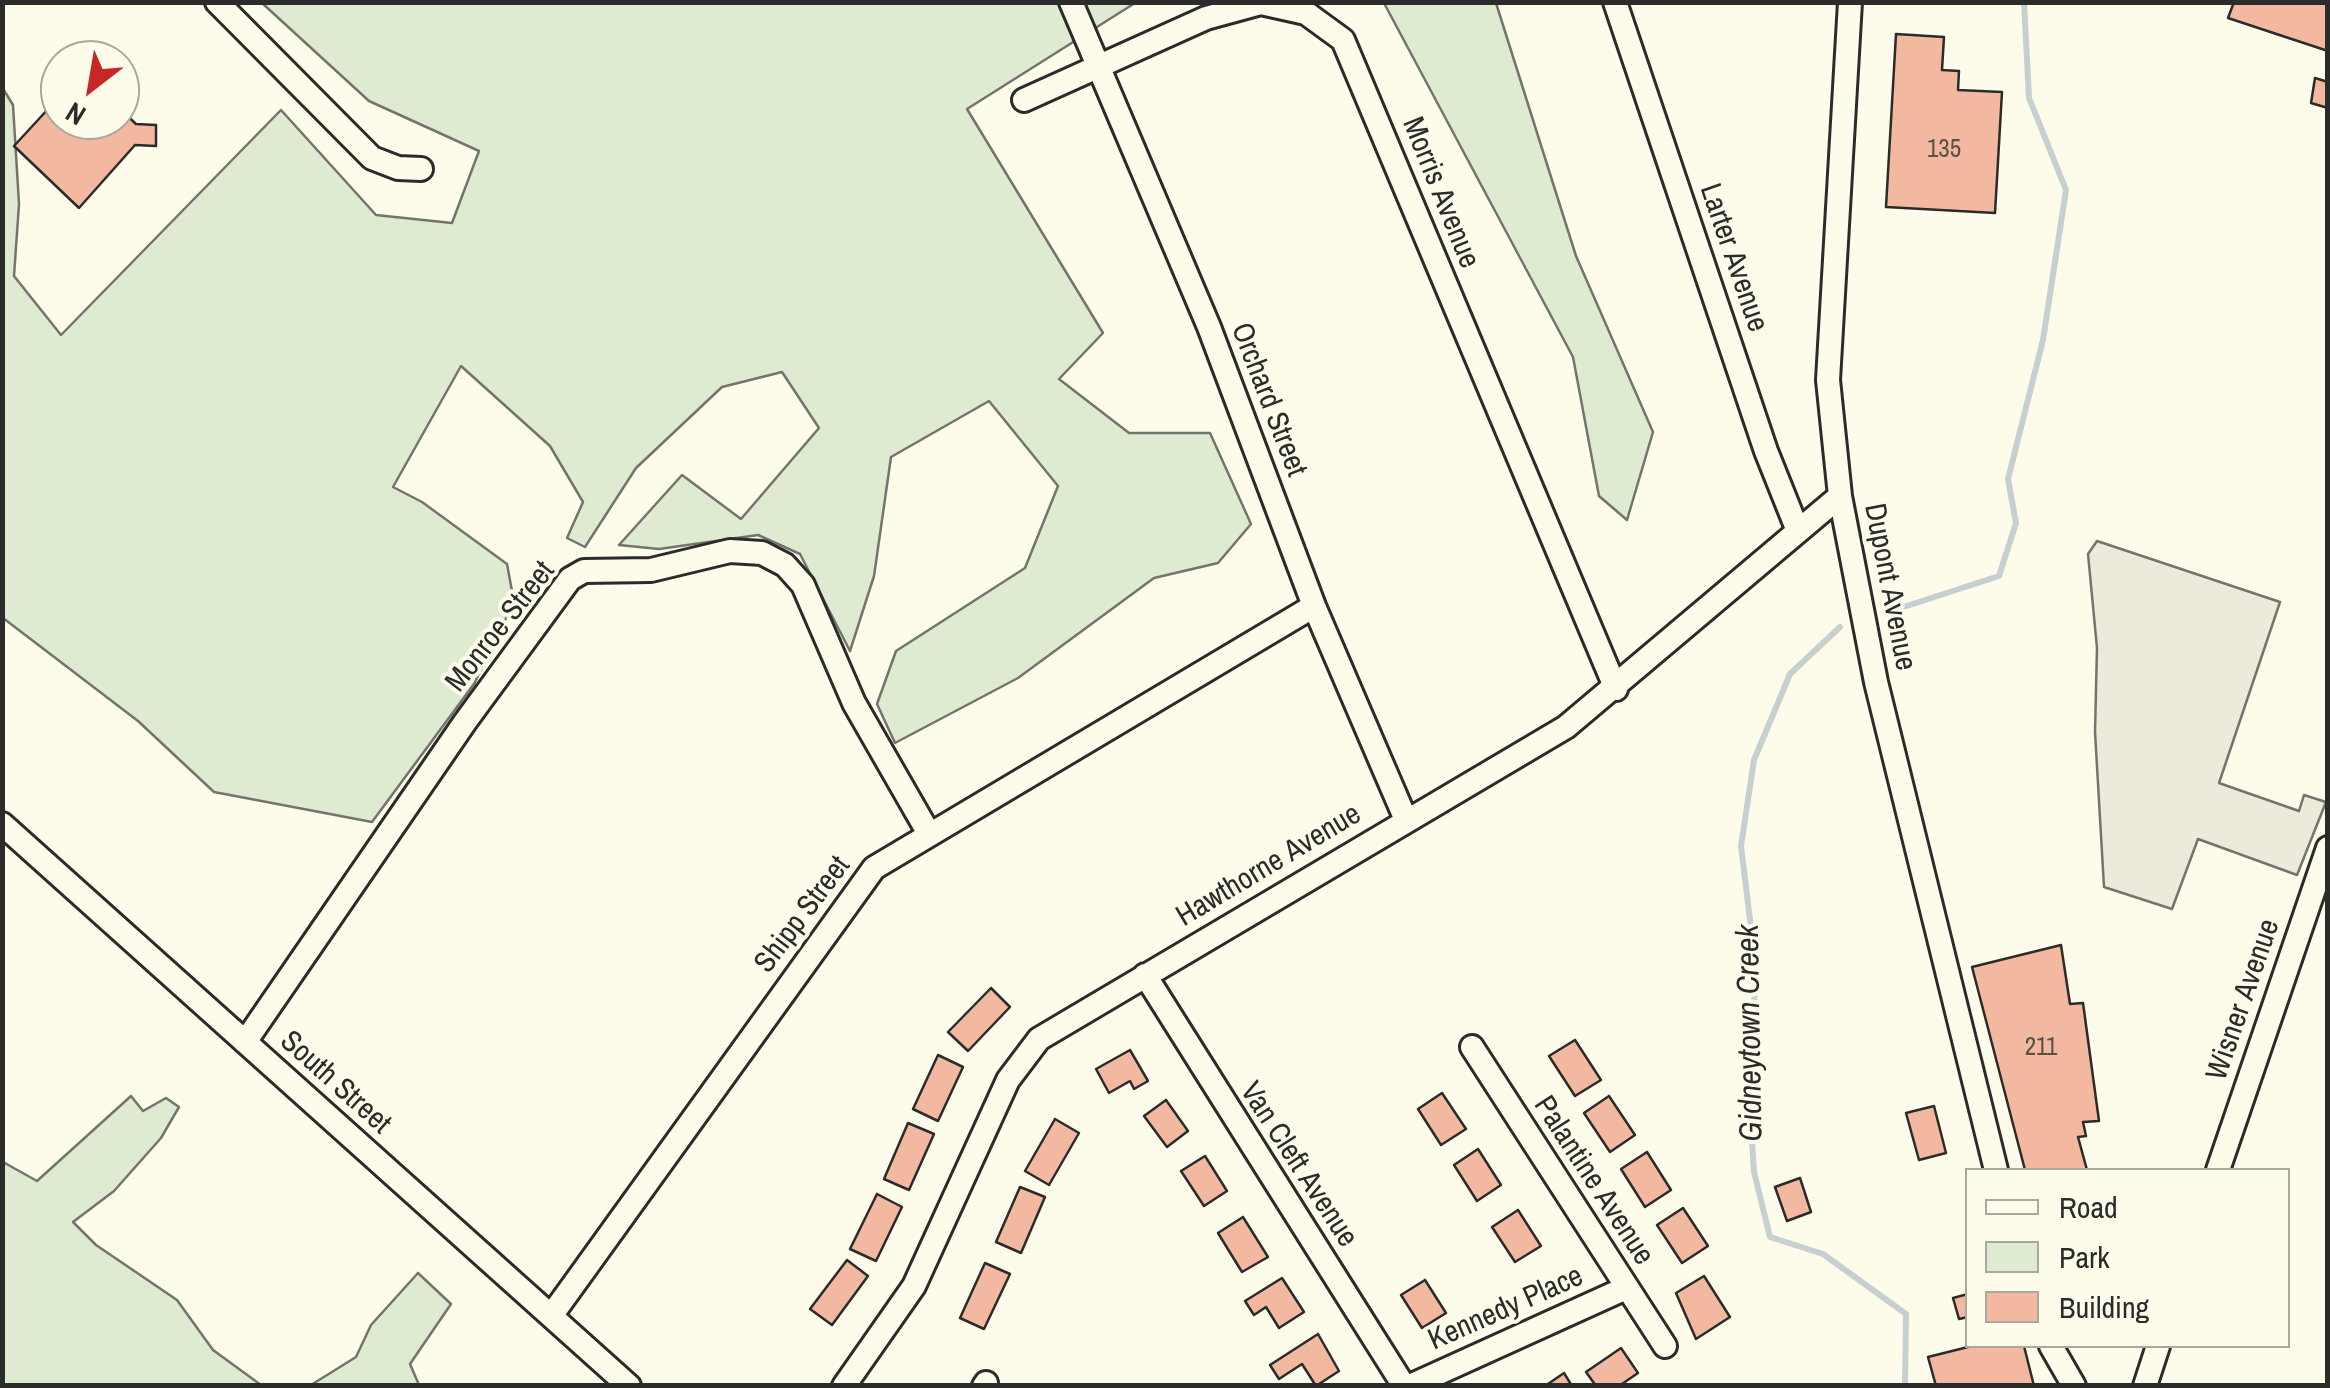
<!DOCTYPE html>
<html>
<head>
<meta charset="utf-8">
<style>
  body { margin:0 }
  #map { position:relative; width:2330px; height:1388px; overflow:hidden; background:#fdfbea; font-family:"Archivo Narrow",sans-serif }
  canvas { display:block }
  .frame { position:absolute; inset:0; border:5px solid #2b2b2b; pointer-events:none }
  .legend { position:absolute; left:1965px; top:1168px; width:325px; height:180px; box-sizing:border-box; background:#fdfbea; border:2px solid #a9a89e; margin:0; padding:12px 18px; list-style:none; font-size:30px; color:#2b2b2b }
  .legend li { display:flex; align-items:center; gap:20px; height:50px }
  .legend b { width:50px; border:2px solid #a9a89e }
  .north { position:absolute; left:40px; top:40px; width:100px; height:100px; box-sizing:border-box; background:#fdfbea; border:2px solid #a9a89e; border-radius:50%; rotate:211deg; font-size:28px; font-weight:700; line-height:40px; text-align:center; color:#2b2b2b }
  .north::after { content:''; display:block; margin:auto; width:35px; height:45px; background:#c62828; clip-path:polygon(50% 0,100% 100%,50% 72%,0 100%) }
</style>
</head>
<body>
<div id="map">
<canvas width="2330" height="1388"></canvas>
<div class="frame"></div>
<ul class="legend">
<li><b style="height:12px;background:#fdfbea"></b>Road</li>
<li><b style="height:28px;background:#deebd1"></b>Park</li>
<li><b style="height:28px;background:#f2b8a0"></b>Building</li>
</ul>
<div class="north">N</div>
</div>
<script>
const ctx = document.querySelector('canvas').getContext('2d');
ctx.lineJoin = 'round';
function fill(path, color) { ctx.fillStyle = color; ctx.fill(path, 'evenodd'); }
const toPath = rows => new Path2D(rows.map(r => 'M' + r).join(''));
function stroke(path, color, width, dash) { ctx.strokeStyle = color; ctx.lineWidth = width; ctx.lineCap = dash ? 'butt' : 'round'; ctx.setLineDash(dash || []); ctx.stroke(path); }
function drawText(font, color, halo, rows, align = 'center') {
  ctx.font = font + ' "Archivo Narrow",sans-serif'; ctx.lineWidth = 8; ctx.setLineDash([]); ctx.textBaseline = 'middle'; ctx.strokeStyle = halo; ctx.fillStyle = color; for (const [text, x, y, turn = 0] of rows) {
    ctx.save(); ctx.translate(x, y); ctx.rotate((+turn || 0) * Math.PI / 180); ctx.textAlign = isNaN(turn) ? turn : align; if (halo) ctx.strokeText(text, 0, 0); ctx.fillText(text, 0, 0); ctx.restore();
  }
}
const green = toPath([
  [262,3,1135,3,967,109,1103,333,1059,379,1129,433,1210,433,1251,524,1218,563,1154,578,1018,678,895,743,877,704,896,651,1025,568,1058,486,989,401,891,457,874,576,850,651,800,554,758,535,659,549,619,545,682,475,741,519,819,428,782,372,722,387,636,468,585,547,567,538,583,502,550,446,461,366,393,487,422,502,507,564,514,602,474,684,372,822,214,792,138,721,3,618,2,87,13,105,19,204,14,276,61,335,281,110,376,215,452,223,479,151,369,101,262,3],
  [1384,3,1496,3,1576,256,1653,432,1627,520,1599,496,1573,357,1384,3],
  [131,1096,143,1111,166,1098,179,1107,161,1138,114,1191,73,1222,96,1245,177,1300,213,1350,261,1385,3,1385,3,1162,37,1181,131,1096],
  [418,1273,451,1304,410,1364,419,1385,311,1385,356,1357,371,1325,418,1273]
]);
fill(green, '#deebd1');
stroke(green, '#74746e', 2.5);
const parking = toPath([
  [2097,541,2280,602,2219,783,2299,811,2304,795,2326,802,2297,875,2198,839,2172,909,2104,887,2095,732,2097,648,2088,554,2097,541]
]);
fill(parking, '#eceadb');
stroke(parking, '#74746e', 2.5);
stroke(toPath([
  [1885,613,1999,576,2016,523,2008,479,2043,340,2066,190,2029,98,2024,2],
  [1840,627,1790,674,1754,760,1741,846,1756,969,1749,1095,1754,1172,1770,1237,1823,1254,1906,1314,1905,1386]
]), '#c7d0d0', 6);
const building = toPath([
  [2234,2,2328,2,2328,51,2228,18,2234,2],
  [1896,34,1944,37,1942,70,1959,71,1958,90,2002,92,1995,213,1886,207,1896,34],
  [2315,78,2328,82,2328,108,2311,103,2315,78],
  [60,96,60,120,120,120,120,109,136,124,156,125,156,146,135,145,79,208,14,146,60,96],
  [2061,945,2070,1004,2083,1003,2099,1121,2083,1122,2086,1136,2078,1137,2087,1170,2025,1170,1972,967,2061,945],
  [991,988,1010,1007,968,1051,948,1032,991,988],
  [1575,1040,1601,1080,1575,1096,1549,1056,1575,1040],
  [1130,1050,1148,1081,1134,1089,1130,1081,1109,1093,1096,1069,1130,1050],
  [938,1055,963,1067,938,1121,913,1109,938,1055],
  [1442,1093,1466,1129,1441,1145,1418,1109,1442,1093],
  [1609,1096,1635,1135,1610,1152,1584,1113,1609,1096],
  [1166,1100,1188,1131,1167,1147,1144,1116,1166,1100],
  [1934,1106,1946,1153,1919,1160,1906,1113,1934,1106],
  [1055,1119,1079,1133,1049,1185,1025,1171,1055,1119],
  [908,1123,934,1134,909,1190,884,1179,908,1123],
  [1478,1149,1501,1185,1477,1201,1454,1165,1478,1149],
  [1647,1152,1671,1190,1645,1207,1621,1169,1647,1152],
  [1205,1156,1227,1191,1204,1206,1181,1171,1205,1156],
  [1800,1178,1811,1212,1787,1221,1775,1187,1800,1178],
  [1020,1187,1045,1197,1021,1253,996,1242,1020,1187],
  [877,1194,902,1207,876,1261,850,1249,877,1194],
  [1683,1208,1708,1246,1682,1263,1657,1225,1683,1208],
  [1518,1210,1541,1246,1515,1262,1492,1227,1518,1210],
  [1243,1217,1268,1257,1242,1272,1218,1233,1243,1217],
  [847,1260,868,1276,832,1325,810,1309,847,1260],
  [985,1263,1010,1274,984,1329,960,1318,985,1263],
  [1704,1276,1730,1317,1696,1339,1676,1293,1704,1276],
  [1282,1278,1304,1312,1279,1328,1266,1307,1254,1315,1245,1301,1282,1278],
  [1425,1280,1446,1313,1422,1328,1401,1295,1425,1280],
  [1968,1294,1968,1317,1959,1319,1953,1298,1968,1294],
  [1318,1334,1339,1371,1316,1386,1302,1364,1279,1379,1270,1365,1318,1334],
  [1972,1346,2024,1346,2034,1386,1936,1386,1928,1357,1972,1346],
  [1621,1348,1638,1373,1619,1386,1596,1386,1586,1372,1621,1348],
  [1564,1373,1572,1386,1545,1386,1564,1373]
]);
fill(building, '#f2b8a0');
stroke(building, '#2b2b2b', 2.5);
const minor = toPath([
  [217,2,372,158,398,168,421,169],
  [1071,2,1209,327,1314,606,1406,820],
  [1615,2,1766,451,1798,531],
  [1850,2,1828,380,1840,496,1876,682,1996,1170],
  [1024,100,1206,18,1261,3,1306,13,1343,40,1616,689],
  [2,824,629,1386],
  [1145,975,1404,1386],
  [245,1042,465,722,570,579,584,571,651,570,730,551,762,553,785,565,803,585,854,703,928,832],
  [1472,1047,1665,1346],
  [2218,1170,2328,848],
  [551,1316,874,868,1314,606],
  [2051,1346,2074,1386],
  [844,1386,914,1286,1008,1080,1039,1039,1566,727,1840,496],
  [984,1386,986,1383],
  [1410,1386,1626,1288],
  [2145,1386,2158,1346]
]);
stroke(minor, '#2b2b2b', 28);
stroke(minor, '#fdfbea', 22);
drawText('25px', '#5d4e48', null, [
  ["135",1944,150],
  ["211",2041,1048]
]);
drawText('30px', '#2b2b2b', '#fdfbea', [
  ["Morris Avenue",1440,193,68],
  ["Larter Avenue",1733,258,71],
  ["Orchard Street",1268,400,69],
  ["Dupont Avenue",1889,587,79],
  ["Monroe Street",501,627,-52],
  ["Hawthorne Avenue",1269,866,-31],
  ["Shipp Street",803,915,-53],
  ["Wisner Avenue",2244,1000,-71],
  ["South Street",335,1083,42],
  ["Van Cleft Avenue",1298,1165,57],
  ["Palantine Avenue",1593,1181,57],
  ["Kennedy Place",1506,1309,-24]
]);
drawText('italic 32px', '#2b2b2b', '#fdfbea', [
  ["Gidneytown Creek",1751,1033,-91]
]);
</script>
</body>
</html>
